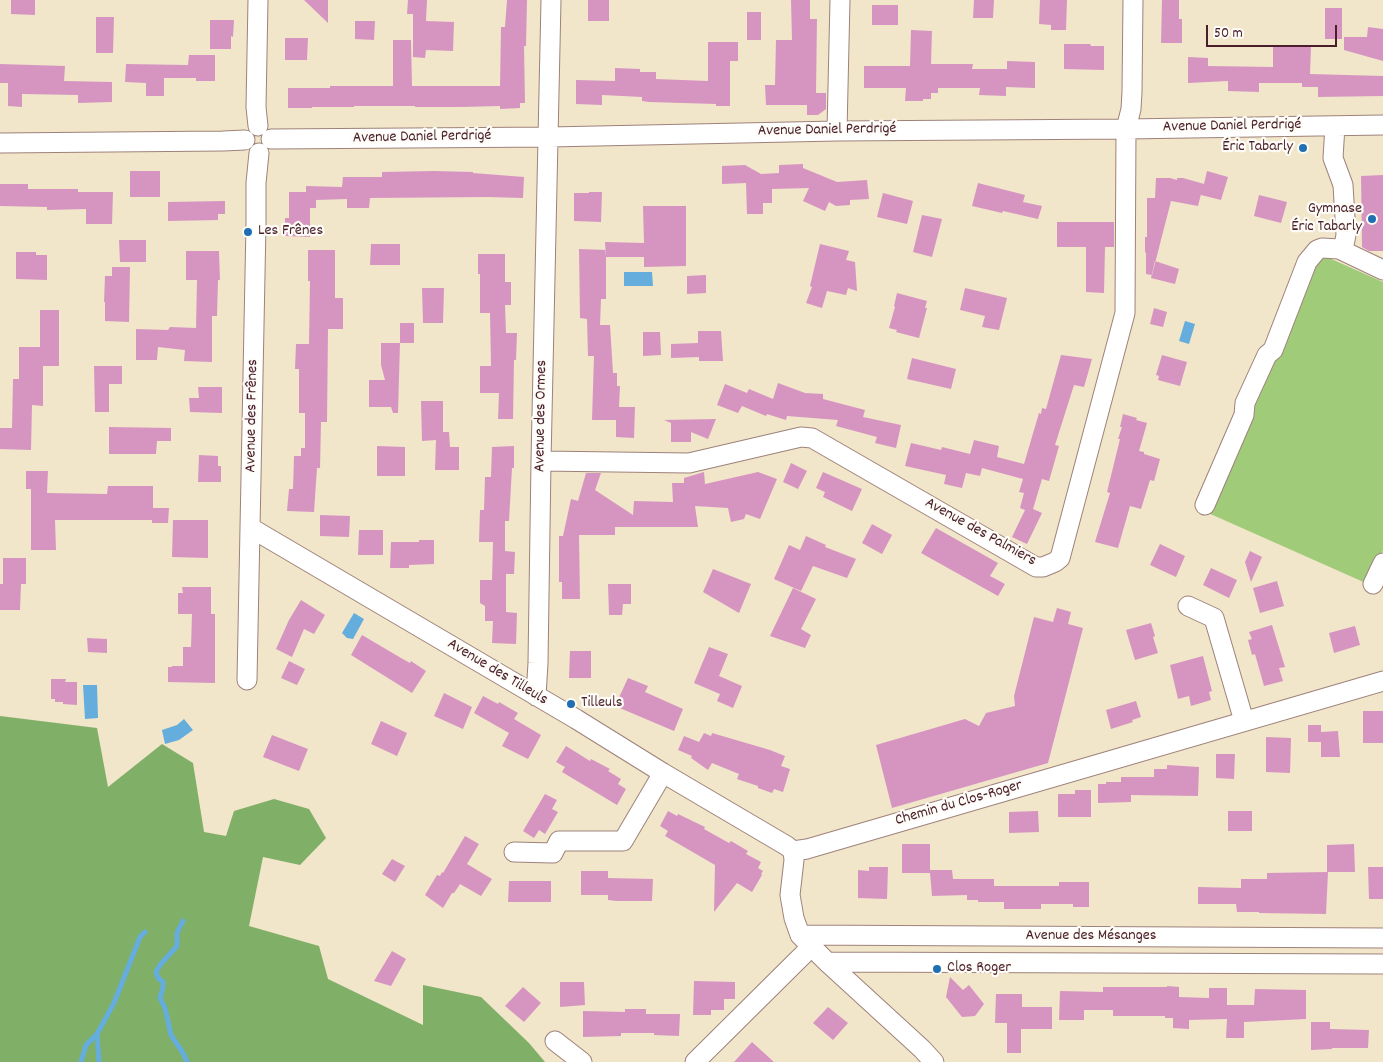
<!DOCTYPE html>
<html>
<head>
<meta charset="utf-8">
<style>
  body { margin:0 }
  #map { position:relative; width:1383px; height:1062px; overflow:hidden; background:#f1e5ca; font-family:Dekko,sans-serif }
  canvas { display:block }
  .scale { position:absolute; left:1206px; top:25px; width:131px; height:22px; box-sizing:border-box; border:2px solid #4a1f2b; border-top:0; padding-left:6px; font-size:15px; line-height:18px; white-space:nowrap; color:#4a1f2b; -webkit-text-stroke:4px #fdfcf7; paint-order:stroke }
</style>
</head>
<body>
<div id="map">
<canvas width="1383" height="1062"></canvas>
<div class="scale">50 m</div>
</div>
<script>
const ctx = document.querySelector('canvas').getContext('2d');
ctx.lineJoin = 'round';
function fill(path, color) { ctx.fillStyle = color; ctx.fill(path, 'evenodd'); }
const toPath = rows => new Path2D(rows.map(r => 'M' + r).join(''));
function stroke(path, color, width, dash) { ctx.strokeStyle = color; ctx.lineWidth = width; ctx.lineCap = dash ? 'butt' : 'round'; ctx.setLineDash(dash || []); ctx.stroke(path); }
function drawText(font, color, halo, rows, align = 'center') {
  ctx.font = font + ' Dekko,sans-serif'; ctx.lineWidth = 4.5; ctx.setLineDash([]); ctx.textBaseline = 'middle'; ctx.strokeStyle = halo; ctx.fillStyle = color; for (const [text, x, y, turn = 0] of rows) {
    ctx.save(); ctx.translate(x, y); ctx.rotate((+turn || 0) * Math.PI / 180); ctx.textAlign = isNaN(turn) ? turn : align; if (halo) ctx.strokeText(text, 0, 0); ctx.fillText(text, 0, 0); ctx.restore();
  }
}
fill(toPath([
  [1320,254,1383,282,1383,550,1368,584,1206,512]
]), '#a0cb78');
fill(toPath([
  [0,716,97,728,108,787,162,744,193,763,204,832,226,836,234,811,274,799,309,809,326,838,300,865,263,857,249,926,319,946,328,979,423,1025,423,985,481,997,529,1043,545,1062,0,1062]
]), '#80af68');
fill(toPath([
  [624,272,652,272,653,286,624,286],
  [1185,321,1195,324,1189,344,1179,341],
  [354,613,364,619,353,639,347,638,342,633],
  [83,685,97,685,98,718,85,719],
  [184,719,193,730,179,740,165,744,162,730,177,725]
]), '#64addc');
stroke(toPath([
  [183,921,177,933,177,946,160,965,156,972,158,978,163,982,163,987,160,998,165,1008,171,1035,183,1053,187,1062],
  [81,1062,86,1045,97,1034],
  [99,1062,97,1034,114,1003,140,937,145,932]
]), '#64addc', 5);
fill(toPath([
  [11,0,35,0,35,15,11,14],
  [304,0,328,0,328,23],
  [408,0,427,0,426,21,454,22,453,51,426,50,425,58,413,57,413,14,407,14],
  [507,0,527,0,526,46,524,46,525,103,520,103,520,108,500,109,500,106,461,107,415,107,415,106,354,106,354,107,312,107,312,108,288,108,288,88,330,88,330,86,393,86,393,40,411,40,412,86,500,86,501,27,505,27],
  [588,0,609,0,609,21,588,21],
  [791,0,810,0,810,19,817,19,816,93,826,93,826,109,818,115,807,115,807,105,766,105,765,85,775,85,776,40,792,40],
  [974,0,994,0,993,18,973,18],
  [1040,0,1067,0,1066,30,1051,30,1051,25,1039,24],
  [1162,0,1179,0,1179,19,1182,19,1182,43,1161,43],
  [872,5,898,5,898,25,872,25],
  [1325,8,1342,8,1342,39,1325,39],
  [747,12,761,12,761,40,747,40],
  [96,17,114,17,113,53,96,53],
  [210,20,234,20,233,37,231,36,231,49,210,49],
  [355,21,375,21,374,40,355,39],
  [1368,27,1383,29,1383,61,1344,50,1344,37,1367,37],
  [911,30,932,31,931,64,973,64,972,69,1007,69,1007,61,1035,62,1035,88,1006,87,1006,96,979,95,980,88,938,88,938,93,931,93,931,99,923,99,923,101,905,101,906,88,864,88,864,66,910,66],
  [285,38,308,38,307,60,285,60],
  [708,42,738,42,738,61,730,61,730,106,716,106,716,104,649,102,642,101,642,97,602,95,602,105,576,104,576,80,615,81,615,68,640,69,640,72,656,72,656,79,708,81],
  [1064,44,1090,44,1091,46,1104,46,1104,70,1064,69],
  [1273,46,1311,46,1310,74,1383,76,1383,96,1318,97,1318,87,1302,87,1302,83,1259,83,1259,92,1228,91,1228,81,1188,83,1188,57,1208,58,1208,66,1273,67],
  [189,55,215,55,215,81,196,81,196,78,164,78,164,96,146,96,146,83,125,82,126,64,188,65],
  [0,64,65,66,64,81,112,82,112,102,78,103,78,95,22,94,22,107,8,106,8,83,0,83],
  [803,164,803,168,837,182,867,180,869,199,850,200,850,205,836,206,829,202,825,211,803,201,809,188,772,189,772,203,763,203,763,214,747,214,746,183,722,184,722,166,745,165,761,174,779,173,779,165],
  [130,171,160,171,160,197,130,197],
  [434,171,473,172,473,173,524,177,523,198,487,197,370,198,369,208,347,208,347,199,316,200,316,208,310,208,310,237,285,236,285,218,289,218,289,192,306,192,306,186,342,187,343,177,382,177,382,172],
  [1207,171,1228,177,1221,200,1201,195,1201,194,1198,206,1171,201,1152,275,1146,274,1146,253,1145,252,1145,237,1147,237,1147,198,1155,198,1156,178,1170,178,1177,180,1177,178,1183,178,1204,184],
  [1383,175,1383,251,1369,251,1362,247,1361,176],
  [978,183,1025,195,1023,202,1042,206,1038,219,1003,211,1002,213,972,206],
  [0,184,28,184,28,189,78,189,78,192,113,192,112,224,86,224,86,209,47,210,47,207,0,206],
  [589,192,602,192,601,222,574,221,574,193,589,193],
  [883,193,913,201,907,224,877,217],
  [1259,195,1287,202,1281,223,1254,216],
  [225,201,225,214,218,214,218,220,168,221,168,202],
  [643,206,686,206,686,266,644,267,644,257,606,257,605,242,644,243],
  [922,215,942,219,932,257,913,252],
  [1057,222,1114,222,1114,247,1105,247,1104,293,1086,292,1086,247,1057,247],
  [119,240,146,240,146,262,120,262],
  [371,244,400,244,400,265,370,265],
  [820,244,849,251,846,260,855,262,857,291,848,288,846,295,827,291,822,308,806,303,812,287,810,286],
  [579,249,606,250,606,299,601,299,600,325,610,325,613,373,617,373,617,386,620,386,619,407,635,407,634,438,616,437,616,420,592,420,594,356,588,356,587,319,580,318],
  [308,250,335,250,335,298,343,298,343,329,328,329,327,422,321,422,320,468,317,468,314,512,287,511,289,489,293,489,294,456,301,456,301,448,305,448,305,413,299,413,299,369,295,369,296,344,309,344,310,281,308,281],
  [186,251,219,251,220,280,218,280,217,316,212,316,212,362,184,361,185,350,158,347,157,360,136,360,136,329,168,330,170,327,196,328,197,280,186,280],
  [16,252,36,252,36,255,47,255,47,280,16,279],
  [478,254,505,254,505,282,511,282,511,305,505,305,506,333,517,333,516,360,514,360,513,419,498,419,499,393,480,393,480,366,491,366,490,313,480,313,480,274,478,274],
  [1155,261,1179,269,1175,284,1151,278],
  [112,267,130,267,129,322,105,321,105,302,104,302,105,276,112,276],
  [706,275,706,293,687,294,687,276],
  [422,288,444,288,443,323,423,323],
  [965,288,1007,298,999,330,982,327,985,316,960,310],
  [897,293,927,301,925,308,927,308,919,338,896,332,897,330,889,328,895,307,894,306],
  [1154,308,1167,312,1163,327,1150,324],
  [40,310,59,310,59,366,43,366,43,406,32,405,31,450,0,449,0,428,12,428,13,379,19,379,19,347,40,347],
  [400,323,414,323,414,343,400,343,398,413,393,413,391,407,369,407,369,380,385,380,381,365,381,343,400,343],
  [698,331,721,331,723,361,699,361,699,357,671,358,671,344,698,343],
  [643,332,660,332,661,355,643,356],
  [1061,355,1092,359,1084,387,1074,385,1055,445,1059,446,1049,481,1042,479,1033,509,1042,513,1027,544,1012,537,1025,510,1020,508,1024,493,1019,492,1023,479,982,468,980,476,966,473,962,488,944,484,946,475,905,466,911,443,941,450,942,447,970,454,974,440,999,446,997,457,1024,464,1039,413,1041,414,1042,408,1046,409],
  [1162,355,1187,362,1180,386,1158,380,1159,376,1156,375],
  [912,358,956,369,951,389,907,379],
  [94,366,122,366,122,384,109,384,109,412,95,412],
  [778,383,805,393,823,394,823,399,865,410,863,417,901,425,896,448,875,443,877,437,836,426,838,420,787,416,786,420,767,414,766,416,742,406,738,413,717,405,725,384,747,393,749,389,773,399],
  [198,387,222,387,222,413,190,412,189,398,199,398],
  [421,401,443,401,443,432,449,432,450,447,459,447,459,470,435,470,436,440,422,441],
  [1123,414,1137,418,1136,420,1147,423,1139,451,1144,452,1144,454,1160,459,1154,481,1150,480,1141,509,1130,506,1118,548,1095,542,1110,493,1107,492,1120,439,1118,439,1122,427,1120,427],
  [716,419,708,439,691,432,691,442,671,442,671,423,664,420],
  [109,427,171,428,171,441,157,441,156,454,109,454],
  [377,446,405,447,405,476,377,476],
  [514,446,514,468,512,468,509,521,505,521,505,551,515,552,514,574,506,574,506,612,517,613,516,644,492,643,493,621,485,621,485,606,480,603,480,580,492,580,493,542,479,542,480,510,484,510,485,477,491,477,492,447],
  [199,455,218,456,218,466,221,466,221,482,198,482],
  [791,463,807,471,798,489,783,482],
  [26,471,48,471,47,493,107,494,108,486,153,486,153,508,169,508,168,523,152,523,152,520,55,520,56,550,31,550,31,489,26,489],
  [704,472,705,484,758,472,777,479,760,519,746,514,744,519,731,522,728,508,695,506,698,527,615,527,615,535,579,535,580,599,562,599,562,582,559,582,559,536,563,536,571,499,578,501,586,473,601,473,595,490,633,515,634,501,673,502,672,483,684,483,684,478],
  [823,472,862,489,852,511,823,497,825,492,816,488],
  [320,515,350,516,349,537,320,536],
  [173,520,208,520,208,558,172,557],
  [872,524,892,535,882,554,862,543],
  [936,528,998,563,990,576,1005,584,998,596,921,553],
  [359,530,383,530,383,555,358,555],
  [806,536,826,545,825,547,856,559,847,578,813,566,801,591,774,579,789,545,800,550],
  [419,540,434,540,434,564,409,565,409,568,390,568,391,542,419,542],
  [1160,544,1185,556,1176,577,1150,565],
  [1250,551,1262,557,1251,582,1245,562],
  [3,558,26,558,26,584,21,584,20,610,0,610,0,584,3,584],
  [1211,568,1237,580,1229,598,1203,585],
  [713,569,751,584,739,613,703,592],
  [1277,581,1284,606,1260,613,1253,588],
  [608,584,631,584,631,604,623,604,622,615,609,615],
  [182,587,211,587,211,614,215,614,215,683,168,682,168,667,172,667,172,666,183,666,183,647,191,647,192,614,178,614,178,593,183,593],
  [793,588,816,599,801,629,811,635,805,648,770,636],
  [301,600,325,615,314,634,304,629,292,657,276,649,289,620],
  [1057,608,1071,612,1068,624,1083,628,1048,763,892,808,876,745,965,719,979,726,986,713,1015,706,1014,696,1034,617,1053,622],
  [1151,623,1155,636,1153,637,1158,653,1135,660,1126,630],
  [1272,625,1285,667,1279,668,1283,681,1264,686,1255,654,1252,655,1248,640,1252,639,1249,632],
  [1355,626,1360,645,1334,653,1329,633],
  [362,635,401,658,410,663,411,661,426,671,412,693,351,655],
  [87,638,107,639,107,653,88,652],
  [709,647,728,654,719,676,742,686,733,708,717,701,720,694,694,683],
  [570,651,591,651,591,678,569,678],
  [1203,656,1212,691,1209,692,1211,700,1191,706,1189,696,1178,699,1170,665],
  [289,661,305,669,297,685,281,678],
  [628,678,648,686,645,692,683,709,674,731,615,706],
  [51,679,66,679,65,682,77,682,77,705,63,704,63,702,55,702,55,699,51,699],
  [444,693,472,707,463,729,434,716],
  [483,696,498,704,499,702,518,713,514,719,541,735,528,759,502,746,509,733,474,713],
  [1136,701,1141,717,1132,720,1133,722,1111,729,1106,710],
  [1363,711,1383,711,1383,743,1363,743],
  [381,721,407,733,397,756,371,744],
  [1308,725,1321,725,1321,732,1338,731,1340,757,1321,757,1321,742,1308,742],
  [704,733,711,736,712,733,770,750,785,756,781,766,790,769,783,792,774,789,772,793,758,788,758,786,737,779,739,774,712,763,708,770,691,758,692,756,678,750,684,736,699,742],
  [272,735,308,749,299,771,263,757],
  [1266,737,1291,738,1290,773,1266,772],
  [566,746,590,761,591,759,610,769,608,771,621,779,618,784,626,789,617,805,562,772,565,767,556,762],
  [1216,754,1235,754,1234,779,1216,778],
  [1167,765,1199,767,1198,796,1131,795,1131,802,1098,803,1098,784,1106,784,1106,782,1121,782,1121,777,1154,777,1154,769,1167,769],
  [1075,790,1091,790,1091,817,1058,817,1058,794,1075,794],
  [545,794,557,800,552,809,558,812,545,834,539,830,534,838,523,831],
  [668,811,677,816,678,814,705,827,704,829,729,843,731,841,748,851,746,854,761,862,758,868,763,871,761,874,762,875,752,892,737,883,714,912,715,865,665,836,668,831,660,826],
  [1038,811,1039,832,1009,833,1009,812],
  [1228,811,1252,811,1252,831,1228,831],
  [465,836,479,844,467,864,492,879,481,896,460,884,454,893,452,893,443,908,425,895,437,875,440,876,442,872,443,873],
  [902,844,930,844,930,870,952,870,953,879,994,879,994,886,1059,886,1059,882,1089,882,1089,907,1073,907,1073,904,1041,904,1041,909,1004,909,1004,902,978,902,978,900,967,900,967,895,932,896,930,873,902,873],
  [1354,844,1355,872,1327,872,1327,845],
  [392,859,405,866,395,882,382,874],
  [869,867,888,867,887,899,858,898,858,870,869,871],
  [1368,867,1383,867,1383,899,1369,899],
  [581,871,608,871,608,878,653,879,652,901,617,901,608,900,608,895,581,895],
  [1328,872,1326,914,1259,913,1259,912,1237,912,1236,904,1198,904,1198,887,1241,888,1241,879,1267,879,1267,873],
  [509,881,551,881,551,902,508,902],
  [392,951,406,959,391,986,374,981],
  [950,977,963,990,969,985,984,1004,975,1016,962,1017,946,997],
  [694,981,735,982,735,999,724,999,724,1010,711,1010,711,1015,693,1015],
  [560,982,584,982,585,1005,560,1007],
  [1167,986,1179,987,1179,997,1209,998,1209,988,1227,988,1227,1005,1254,1005,1255,989,1306,990,1306,1019,1244,1022,1244,1038,1226,1038,1227,1019,1189,1020,1189,1029,1173,1028,1173,1018,1165,1018,1165,1016,1113,1016,1113,1010,1084,1010,1084,1020,1059,1020,1060,991,1103,992,1103,987,1167,987],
  [523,987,541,1003,524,1022,505,1006],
  [996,994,1022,994,1022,1007,1052,1007,1052,1029,1021,1029,1021,1053,1007,1053,1007,1023,995,1023],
  [828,1007,848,1023,833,1040,813,1023],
  [625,1009,646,1009,646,1014,680,1014,679,1036,654,1035,654,1033,621,1033,621,1036,583,1037,583,1011,625,1012],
  [1311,1022,1330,1022,1330,1029,1369,1030,1368,1048,1332,1048,1332,1049,1311,1050],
  [752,1042,774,1062,734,1062]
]), '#d695c1');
const minor = toPath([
  [258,126,256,107,258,0],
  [837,131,840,0],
  [271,139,549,137,837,131,1126,129,1383,125],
  [0,143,223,141,245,140],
  [1339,249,1383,270],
  [541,461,689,463,801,437,812,438,1036,567,1043,567,1055,562,1060,558,1125,313,1126,129,1131,109,1132,92,1133,0],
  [1205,505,1244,415,1245,403,1267,355,1273,350,1307,262,1317,250,1322,248,1339,249,1344,245,1346,235,1343,185,1333,158,1335,126],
  [251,528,576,719,663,773,787,846,793,851],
  [1373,584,1383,563],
  [1188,606,1214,618,1244,721],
  [247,680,256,224,256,183,259,153],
  [536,696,538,663,541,461,551,0],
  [793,851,807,849,1383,681],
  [793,851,794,860,790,895,794,918,800,935,827,962,922,1049,934,1062],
  [514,852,553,853,559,841,623,841,663,773],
  [800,935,1383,938],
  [827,962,1383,964],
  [555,1041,582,1062],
  [695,1062,811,947]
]);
stroke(minor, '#9e827a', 21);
stroke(minor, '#fff', 19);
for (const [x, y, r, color] of [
  [1303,148,5,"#1f6fb2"],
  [1372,219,5,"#1f6fb2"],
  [248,232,5,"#1f6fb2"],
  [571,704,5,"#1f6fb2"],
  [937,969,5,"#1f6fb2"]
]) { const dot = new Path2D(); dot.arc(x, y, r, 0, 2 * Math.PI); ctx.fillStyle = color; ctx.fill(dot); stroke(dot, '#fdfcf7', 2); }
drawText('16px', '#4a1f2b', '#fdfcf7', [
  ["Avenue Daniel Perdrigé",1232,127,-1],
  ["Avenue Daniel Perdrigé",827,131,-1],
  ["Avenue Daniel Perdrigé",422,138,-1],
  ["Avenue des Frênes",253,416,-89],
  ["Avenue des Ormes",542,416,-89],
  ["Avenue des Palmiers",980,533,29],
  ["Avenue des Tilleuls",497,673,31],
  ["Chemin du Clos-Roger",959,804,-16],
  ["Avenue des Mésanges",1091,937]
]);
drawText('16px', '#4a1f2b', '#fdfcf7', [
  ["Éric Tabarly",1293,148,"right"],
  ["Gymnase",1362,210,"right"],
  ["Éric Tabarly",1362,228,"right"],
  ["Les Frênes",258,232],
  ["Tilleuls",581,704],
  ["Clos Roger",947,969]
], 'left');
</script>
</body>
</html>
